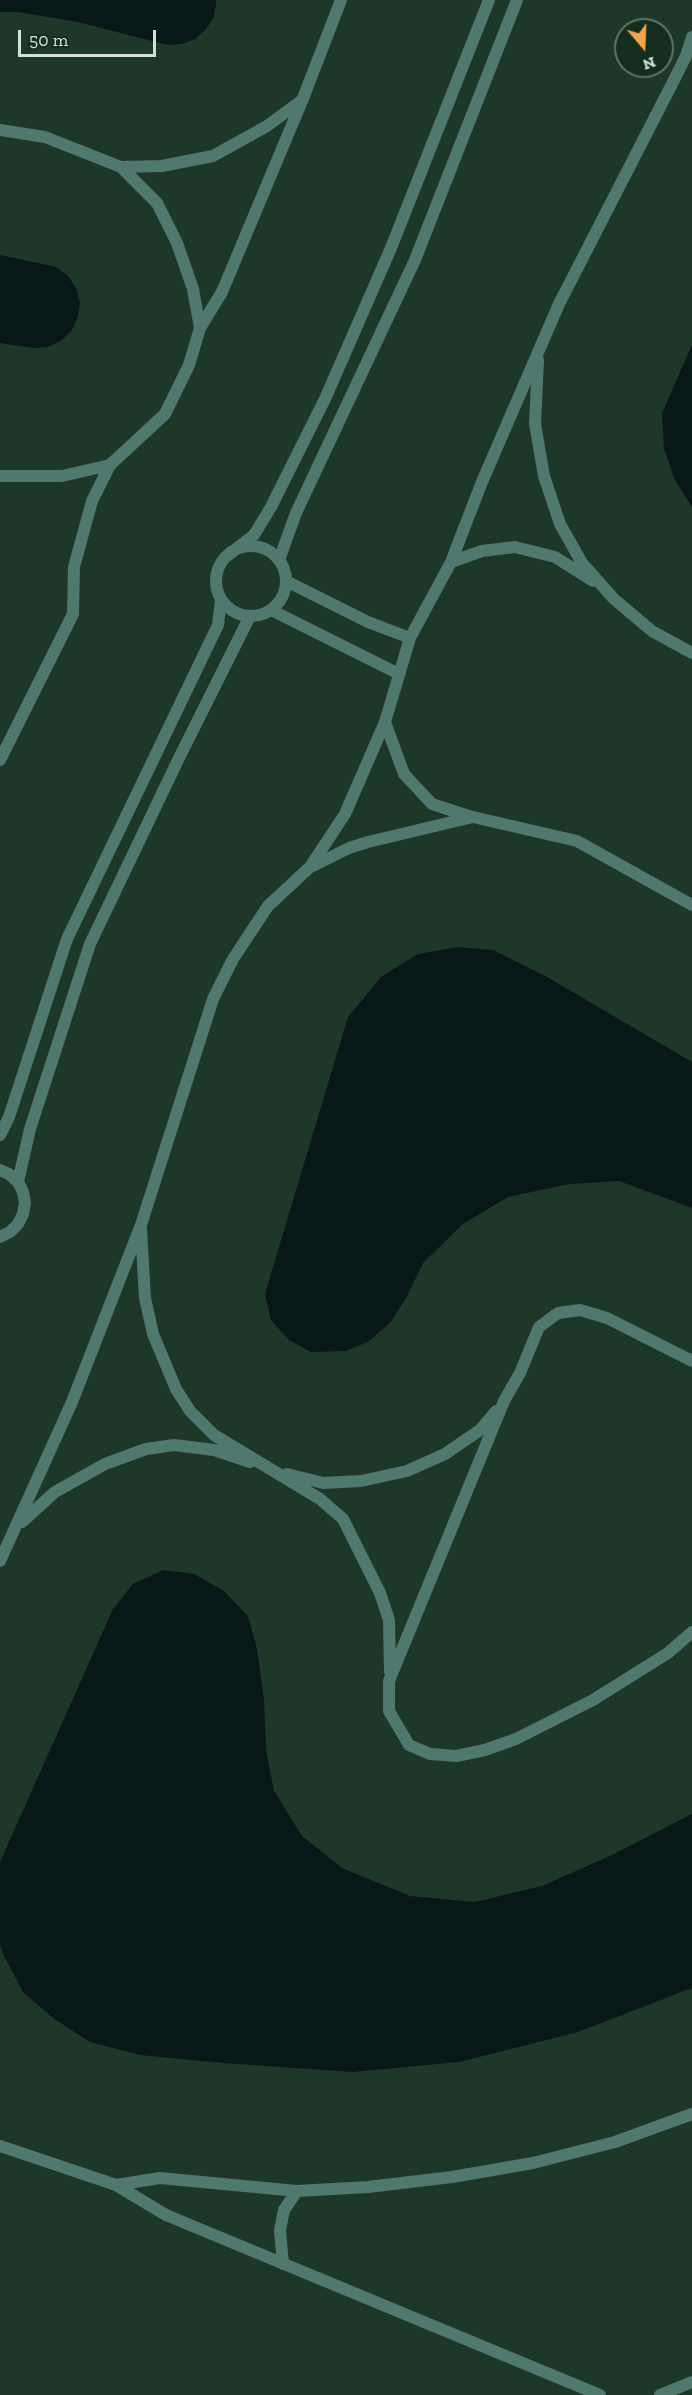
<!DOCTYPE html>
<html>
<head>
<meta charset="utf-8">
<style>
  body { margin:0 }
  #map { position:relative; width:692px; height:2395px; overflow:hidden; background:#1d3729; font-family:"Zilla Slab",serif }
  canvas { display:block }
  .north { position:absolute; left:614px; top:18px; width:60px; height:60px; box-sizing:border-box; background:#132d1f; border:2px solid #5f7569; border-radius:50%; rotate:161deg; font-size:16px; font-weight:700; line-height:24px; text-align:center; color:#d2e1d7 }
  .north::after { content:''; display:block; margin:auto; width:21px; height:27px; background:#f5a345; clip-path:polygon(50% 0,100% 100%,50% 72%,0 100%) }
  .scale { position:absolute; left:18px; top:30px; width:138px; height:27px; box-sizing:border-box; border:3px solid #d2e1d7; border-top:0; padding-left:8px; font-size:18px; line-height:21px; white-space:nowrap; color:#d2e1d7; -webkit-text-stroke:4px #132d1f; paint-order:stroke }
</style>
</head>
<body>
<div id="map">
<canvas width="692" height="2395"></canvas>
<div class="north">N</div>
<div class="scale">50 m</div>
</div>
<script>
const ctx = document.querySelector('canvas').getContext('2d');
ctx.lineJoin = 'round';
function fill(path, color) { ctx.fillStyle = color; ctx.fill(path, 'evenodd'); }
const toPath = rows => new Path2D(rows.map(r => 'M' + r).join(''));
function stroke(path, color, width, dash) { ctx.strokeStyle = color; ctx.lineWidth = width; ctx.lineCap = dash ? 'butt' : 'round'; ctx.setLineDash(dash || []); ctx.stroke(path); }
fill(toPath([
  [0,0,216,0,216,5,213,19,205,30,195,39,182,44,168,45,78,22,17,12,0,12],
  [0,255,56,267,68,276,76,288,80,303,78,317,72,330,61,341,47,347,33,348,0,343],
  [692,345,692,507,675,480,664,449,662,413],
  [458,947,493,950,547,977,692,1062,692,1208,619,1181,569,1184,508,1197,463,1224,423,1263,407,1296,391,1322,368,1342,345,1351,311,1352,289,1340,271,1320,265,1294,348,1017,381,977,418,954],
  [163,1570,194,1574,224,1591,248,1616,257,1649,264,1700,266,1750,274,1791,302,1836,342,1868,410,1896,475,1902,542,1886,612,1855,692,1814,692,1988,578,2032,459,2062,352,2072,223,2063,140,2055,90,2042,53,2018,23,1992,3,1954,0,1944,0,1862,113,1609,133,1584]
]), '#081818');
stroke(toPath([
  [0,130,45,137,121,167,157,203,177,243,193,289,200,328],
  [121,167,162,166,213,156,267,126,301,101],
  [538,360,535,424,544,476,560,524,582,563,614,599,652,631,692,653],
  [0,476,62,476,110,465],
  '216 581a35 35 0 1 1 70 0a35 35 0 1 1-70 0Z',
  [227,556,254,535,271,507,325,399,391,248,489,0],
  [279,560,296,513,415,260,517,0],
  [451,562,482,551,515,547,555,557,593,581],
  [286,581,368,622,410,638],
  [271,610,399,674],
  [385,722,404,774,432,804,472,817],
  [0,760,73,614,74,567,92,501,110,465,165,414,189,365,200,328,222,292,302,101,341,0],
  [313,866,349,848,368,842,473,817,577,841,692,905],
  [0,1135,9,1117,67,939,218,625,221,600],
  [0,1170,9,1174,18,1182,23,1192,25,1203,23,1214,18,1224,10,1232,0,1237],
  [18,1182,30,1129,90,944,178,760,250,616],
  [141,1229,145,1298,153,1334,176,1389,190,1411,214,1435,320,1499,343,1519,380,1593,389,1620,390,1672],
  [692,1361,607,1318,580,1310,558,1313,539,1327,520,1373,504,1401,389,1681,389,1711,409,1745,430,1754,456,1756,485,1750,516,1739,593,1700,668,1653,692,1632],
  [287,1474,323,1483,361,1481,407,1471,445,1454,480,1430,496,1411],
  [22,1522,55,1492,105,1464,146,1449,174,1445,214,1450,250,1462],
  [0,1561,72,1402,141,1225,213,999,233,959,268,906,310,867,345,814,385,722,410,638,451,562,482,482,559,304,673,82,686,56,692,37],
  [0,2146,116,2185,166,2215,600,2395],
  [116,2185,160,2178,297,2191,368,2187,452,2177,533,2163,615,2142,692,2114],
  [283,2264,280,2230,284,2210,297,2191],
  [660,2395,692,2382]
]), '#4f786e', 12);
</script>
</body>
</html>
